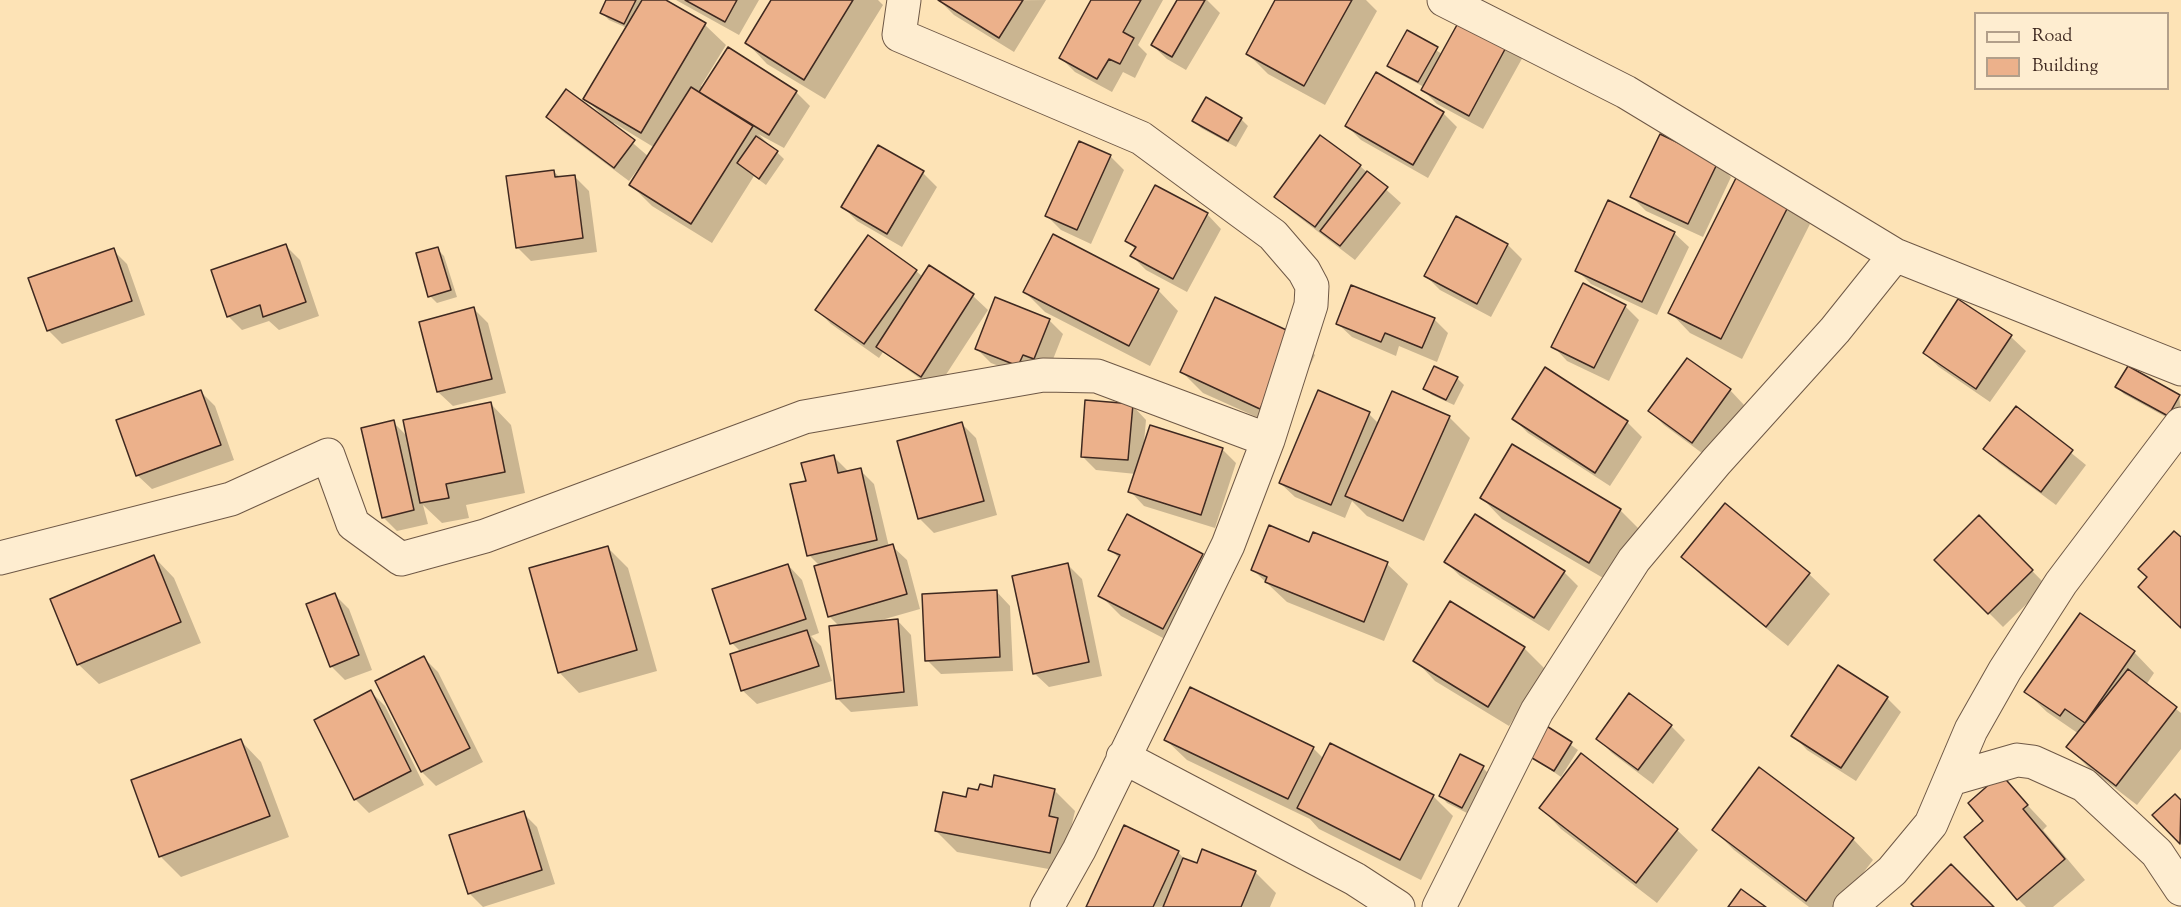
<!DOCTYPE html>
<html>
<head>
<meta charset="utf-8">
<style>
  body { margin:0 }
  #map { position:relative; width:2181px; height:907px; overflow:hidden; background:#fde3b6; font-family:"Sorts Mill Goudy",serif }
  canvas { display:block }
  .legend { position:absolute; left:1974px; top:12px; width:195px; height:78px; box-sizing:border-box; background:#feedd0; border:2px solid #b29f8a; margin:0; padding:8px 10px; list-style:none; font-size:18px; color:#3f2920 }
  .legend li { display:flex; align-items:center; gap:12px; height:30px }
  .legend b { width:30px; border:2px solid #b29f8a }
</style>
</head>
<body>
<div id="map">
<canvas width="2181" height="907"></canvas>
<ul class="legend">
<li><b style="height:8px;background:#feedd0"></b>Road</li>
<li><b style="height:16px;background:#ecb18b"></b>Building</li>
</ul>
</div>
<script>
const ctx = document.querySelector('canvas').getContext('2d');
ctx.lineJoin = 'round';
function fill(path, color) { ctx.fillStyle = color; ctx.fill(path, 'evenodd'); }
const toPath = rows => new Path2D(rows.map(r => 'M' + r).join(''));
function stroke(path, color, width, dash) { ctx.strokeStyle = color; ctx.lineWidth = width; ctx.lineCap = dash ? 'butt' : 'round'; ctx.setLineDash(dash || []); ctx.stroke(path); }
fill(toPath([
  [608,0,663,0,705,25,726,45,701,86,704,88,796,92,810,106,784,148,758,134,784,159,766,185,754,176,712,243,652,206,631,185,646,162,644,161,629,181,562,131,548,117,603,116,585,98,627,28,609,20,602,13],
  [699,90,707,98,697,93],
  [614,123,655,148,649,157,612,125],
  [676,0,759,0,739,35],
  [773,0,878,0,883,5,825,99,767,64,747,43],
  [1046,0,1014,52,954,15,940,1],
  [1093,0,1163,0,1138,45,1147,54,1135,78,1123,72,1112,92,1075,72,1061,58],
  [1179,0,1207,0,1220,13,1186,70,1167,59,1152,45],
  [1277,0,1366,0,1377,11,1325,105,1268,74,1247,53],
  [1463,16,1524,55,1483,129,1437,104,1423,90,1424,87,1396,72,1389,65,1407,32,1442,54],
  [1443,113,1457,127,1428,178,1361,140,1347,126],
  [1241,119,1248,126,1236,147,1201,128,1194,121],
  [879,147,923,173,937,187,902,247,857,221,843,207],
  [1110,156,1124,170,1091,244,1061,230,1047,216],
  [1717,163,1731,177,1703,237,1646,211,1632,197],
  [1360,166,1401,203,1355,260,1291,211,1276,197],
  [554,172,561,178,574,176,589,191,597,252,531,261,517,247],
  [1789,204,1810,224,1742,359,1690,333,1670,312],
  [1207,214,1221,229,1187,292,1146,270,1132,256,1136,250,1127,240],
  [1457,218,1508,245,1522,259,1491,317,1440,290,1426,276],
  [1674,233,1689,247,1657,315,1591,284,1577,270],
  [286,246,300,260,319,316,279,330,269,321,242,330,228,316],
  [437,249,444,256,457,297,437,303,430,296],
  [113,250,127,264,145,315,62,344,48,330],
  [929,267,973,296,988,310,936,390,883,352,879,358,831,324,817,310,916,271,923,277],
  [1158,290,1178,311,1150,366,1045,312,1025,292],
  [1959,301,2011,337,2026,351,1990,402,1939,367,1924,353],
  [1625,306,1639,320,1609,381,1567,361,1553,346],
  [474,309,488,323,506,393,453,406,438,392],
  [1434,319,1448,333,1437,362,1399,346,1396,356,1352,337,1337,323],
  [1049,320,1063,334,1048,372,1032,379,991,363,976,348],
  [1294,335,1315,355,1281,428,1203,393,1182,372],
  [1546,370,1627,422,1642,437,1610,486,1528,433,1514,419],
  [1457,378,1464,385,1454,405,1432,395,1425,389],
  [2117,387,2179,396,2181,412,2175,422,2124,394],
  [1730,390,1744,405,1706,456,1664,425,1650,411],
  [200,391,215,406,234,460,152,489,137,475],
  [491,404,511,425,525,493,466,505,469,518,442,523,423,505,428,524,397,531,383,517,393,422,408,437],
  [1132,405,1146,420,1144,443,1222,449,1236,463,1215,528,1144,506,1130,491,1136,474,1096,470,1082,456],
  [2016,408,2086,465,2056,505,1999,463,1985,448],
  [1369,414,1379,424,1449,417,1470,438,1424,541,1367,516,1352,501,1345,518,1295,497,1280,483],
  [962,424,976,438,997,515,934,533,919,518],
  [834,457,848,471,860,470,874,484,889,547,892,546,907,560,920,609,878,621,897,620,911,635,918,706,851,712,837,698,839,626,829,616,820,566,809,555,808,482],
  [1482,498,1620,510,1641,531,1610,582,1502,519],
  [1725,505,1809,574,1830,594,1788,646,1703,577,1683,557],
  [1128,516,1202,555,1223,576,1184,649,1121,616,1100,595,1120,559,1110,549],
  [1979,517,2046,585,2003,627,1936,560],
  [1314,534,1387,564,1408,584,1384,641,1287,602,1253,570,1310,544],
  [608,548,628,568,657,671,579,693,559,672],
  [154,557,174,578,201,643,99,684,78,664],
  [1446,562,1564,572,1578,586,1549,631,1460,576],
  [788,565,802,580,819,633,811,636,821,646,832,681,757,704,742,690,741,652,732,643],
  [1068,565,1082,579,1102,676,1049,687,1034,673],
  [996,591,1010,606,1013,671,941,674,927,660],
  [335,595,349,609,372,670,345,680,331,666],
  [1524,648,1545,669,1509,726,1435,681,1415,660],
  [2134,652,2154,673,2146,685,2181,713,2181,749,2137,805,2089,768,2068,747,2079,734,2047,712,2026,692],
  [424,658,438,672,483,762,436,786,422,772,377,682],
  [371,692,385,706,424,785,369,813,355,799],
  [1887,698,1901,712,1856,781,1807,750,1793,735],
  [1671,726,1685,740,1653,784,1612,753,1598,739],
  [1546,727,1578,750,1561,777,1529,755],
  [1166,740,1313,748,1324,759,1433,796,1453,816,1421,880,1319,829,1310,819,1187,760],
  [241,741,261,762,289,837,181,877,161,857,133,781],
  [1483,768,1490,775,1469,814,1447,803,1441,796],
  [2001,777,2047,826,2043,830,2085,880,2053,907,2026,907,2018,899,1985,821],
  [993,789,1054,790,1075,811,1070,832,1070,873,957,852,936,831,967,799],
  [2175,796,2181,802,2181,844,2154,815],
  [1541,808,1677,830,1698,850,1657,903,1561,829],
  [523,813,537,827,555,884,483,907,469,893],
  [1714,830,1853,839,1873,860,1837,907,1809,907,1734,850],
  [1178,852,1186,861,1198,865,1255,872,1276,893,1270,907,1088,907]
]), '#0003');
const building = toPath([
  [606,0,636,0,624,24,600,13,606,0],
  [642,0,666,0,706,23,641,133,583,99,642,0],
  [685,0,737,0,725,22,685,0],
  [771,0,853,0,804,80,745,43,771,0],
  [938,0,1023,0,999,38,938,0],
  [1091,0,1141,0,1123,32,1134,38,1120,64,1109,59,1097,79,1059,58,1091,0],
  [1177,0,1205,0,1172,57,1151,45,1177,0],
  [1275,0,1352,0,1304,86,1246,54,1275,0],
  [1463,14,1510,40,1469,116,1421,90,1463,14],
  [1407,30,1438,47,1418,82,1387,66,1407,30],
  [728,47,797,91,769,135,699,92,728,47],
  [1376,72,1444,112,1413,165,1345,126,1376,72],
  [691,87,753,126,691,224,629,185,691,87],
  [566,89,635,140,614,168,546,117,566,89],
  [1206,97,1242,118,1228,141,1192,121,1206,97],
  [1660,134,1718,162,1688,224,1630,197,1660,134],
  [1320,135,1361,165,1315,227,1274,197,1320,135],
  [756,136,778,151,759,179,737,163,756,136],
  [1079,141,1111,155,1077,230,1045,216,1079,141],
  [878,145,924,171,887,234,841,207,878,145],
  [554,170,555,177,575,175,583,238,516,248,506,176,554,170],
  [1367,171,1388,187,1340,246,1320,231,1367,171],
  [1737,176,1790,203,1721,339,1668,313,1737,176],
  [1155,185,1208,213,1173,279,1130,256,1136,247,1125,241,1155,185],
  [1608,200,1675,232,1642,302,1575,271,1608,200],
  [1456,216,1508,244,1477,304,1424,276,1456,216],
  [1053,234,1159,289,1129,346,1023,292,1053,234],
  [868,235,917,270,864,344,815,310,868,235],
  [286,244,306,302,263,317,260,305,227,317,211,270,286,244],
  [438,247,451,290,428,297,416,253,438,247],
  [114,248,132,301,47,331,28,278,114,248],
  [929,265,974,294,921,377,876,347,929,265],
  [1583,283,1626,305,1594,368,1551,347,1583,283],
  [1351,285,1435,318,1422,348,1385,333,1381,342,1336,324,1351,285],
  [995,297,1050,319,1034,359,1023,355,1018,366,975,349,995,297],
  [1215,297,1295,334,1260,409,1180,372,1215,297],
  [1958,299,2012,335,1976,389,1923,353,1958,299],
  [474,307,492,379,437,392,419,322,474,307],
  [1687,358,1731,389,1692,443,1648,411,1687,358],
  [1434,366,1458,377,1446,400,1423,389,1434,366],
  [2128,366,2180,395,2168,416,2115,387,2128,366],
  [1545,367,1628,421,1595,473,1512,419,1545,367],
  [201,390,221,445,136,476,116,420,201,390],
  [1318,390,1370,412,1331,505,1279,483,1318,390],
  [1392,391,1450,416,1403,521,1345,496,1392,391],
  [1085,400,1133,404,1128,460,1081,457,1085,400],
  [491,402,505,472,446,484,449,498,420,503,403,420,491,402],
  [2016,406,2073,450,2041,492,1983,449,2016,406],
  [394,420,414,510,382,518,361,428,394,420],
  [962,422,984,501,918,519,897,441,962,422],
  [1150,425,1223,448,1201,515,1128,492,1150,425],
  [1512,444,1621,509,1589,563,1480,498,1512,444],
  [834,455,838,473,861,468,877,540,807,556,790,484,806,481,801,463,834,455],
  [1725,503,1810,573,1766,627,1681,557,1725,503],
  [1127,514,1203,554,1163,629,1098,596,1120,555,1108,550,1127,514],
  [1475,514,1565,571,1534,618,1444,562,1475,514],
  [1979,515,2033,570,1988,614,1934,560,1979,515],
  [1269,525,1309,542,1313,532,1388,562,1364,622,1265,582,1267,577,1251,570,1269,525],
  [2174,531,2181,537,2181,628,2138,587,2147,577,2138,569,2174,531],
  [893,544,907,594,828,617,814,566,893,544],
  [608,546,637,650,558,673,529,568,608,546],
  [154,555,181,622,77,665,50,599,154,555],
  [1068,563,1089,662,1033,674,1012,576,1068,563],
  [788,564,806,619,730,644,712,589,788,564],
  [997,590,1000,657,925,661,922,594,997,590],
  [335,593,359,655,330,667,306,604,335,593],
  [1450,601,1525,647,1488,707,1413,661,1450,601],
  [2080,613,2135,651,2085,723,2065,709,2060,716,2024,692,2080,613],
  [898,619,904,692,836,699,829,626,898,619],
  [807,630,819,666,741,691,730,654,807,630],
  [424,656,470,748,421,772,375,681,424,656],
  [1838,665,1888,697,1841,768,1791,736,1838,665],
  [2128,669,2177,707,2116,786,2066,747,2128,669],
  [1190,687,1314,747,1288,799,1164,740,1190,687],
  [371,690,411,771,354,800,314,720,371,690],
  [1629,693,1672,725,1638,770,1596,739,1629,693],
  [1545,725,1572,742,1554,771,1527,755,1545,725],
  [241,739,270,816,159,857,131,780,241,739],
  [1330,743,1434,795,1400,860,1297,808,1330,743],
  [1581,753,1678,829,1636,883,1539,808,1581,753],
  [1460,754,1484,766,1462,808,1439,796,1460,754],
  [1759,767,1854,838,1806,901,1712,830,1759,767],
  [2001,774,2028,805,2023,809,2065,859,2017,900,1964,837,1983,821,1968,803,2001,774],
  [994,775,1055,789,1049,816,1058,818,1050,853,935,831,943,792,966,797,968,788,978,790,980,784,992,787,994,775],
  [2175,794,2181,800,2180,844,2152,815,2175,794],
  [524,811,542,870,468,894,449,835,524,811],
  [1124,825,1179,851,1153,907,1086,907,1124,825],
  [1202,849,1256,871,1241,907,1163,907,1183,858,1197,863,1202,849],
  [1951,864,1994,907,1914,907,1911,904,1951,864],
  [1741,889,1766,907,1728,907,1741,889]
]);
fill(building, '#ecb18b');
stroke(building, '#3f2920', 1.5);
const minor = toPath([
  [904,0,899,35,1141,138,1273,235,1304,271,1312,286,1311,305,1268,440,1228,545,1079,850,1047,907],
  [1444,0,1626,92,1895,255,2181,369],
  [0,558,231,499,328,455,353,524,401,559,485,536,804,417,1043,375,1097,376,1268,440],
  [1123,757,1355,879,1398,907],
  [1951,779,2017,760,2033,762,2084,785,2157,853,2181,889],
  [1439,907,1537,711,1634,560,1716,462,1835,330,1895,255],
  [1850,907,1892,871,1931,824,1971,730,2005,670,2061,583,2181,424]
]);
stroke(minor, '#6e5846', 35);
stroke(minor, '#feedd0', 33);
</script>
</body>
</html>
